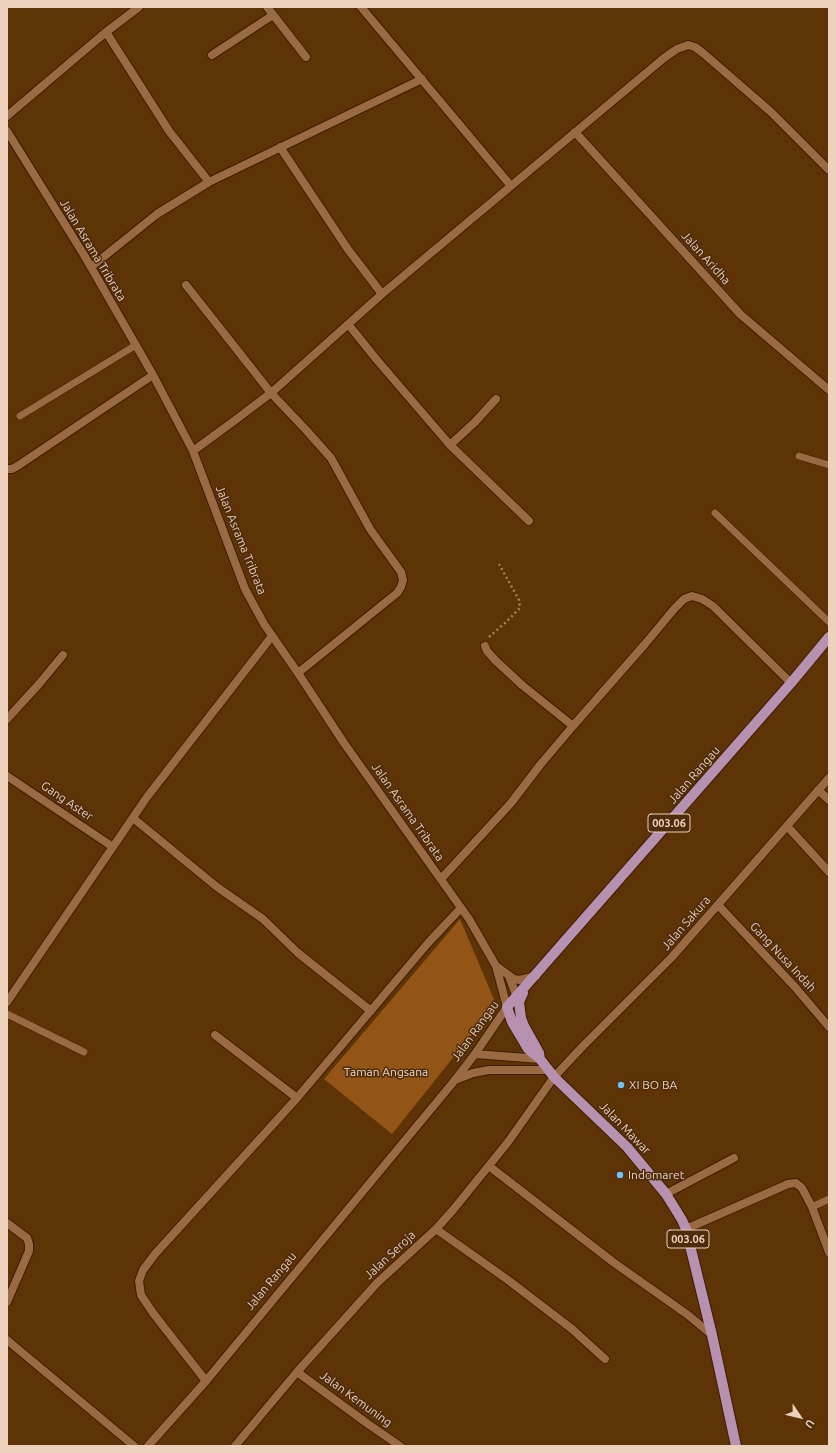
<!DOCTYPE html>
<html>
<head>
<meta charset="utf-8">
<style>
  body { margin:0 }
  #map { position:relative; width:836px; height:1453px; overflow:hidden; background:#5e3305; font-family:Ubuntu,sans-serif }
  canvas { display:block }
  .frame { position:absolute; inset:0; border:8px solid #ecd1bc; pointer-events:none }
  .north { position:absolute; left:780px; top:1397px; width:40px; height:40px; -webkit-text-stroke:3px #4d2c0c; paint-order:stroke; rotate:125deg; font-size:11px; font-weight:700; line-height:16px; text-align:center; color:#ecd1bc }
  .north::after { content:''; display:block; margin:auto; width:14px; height:18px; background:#ecd1bc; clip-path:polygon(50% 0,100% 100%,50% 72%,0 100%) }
</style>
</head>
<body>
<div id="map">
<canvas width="836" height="1453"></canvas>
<div class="frame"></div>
<div class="north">U</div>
</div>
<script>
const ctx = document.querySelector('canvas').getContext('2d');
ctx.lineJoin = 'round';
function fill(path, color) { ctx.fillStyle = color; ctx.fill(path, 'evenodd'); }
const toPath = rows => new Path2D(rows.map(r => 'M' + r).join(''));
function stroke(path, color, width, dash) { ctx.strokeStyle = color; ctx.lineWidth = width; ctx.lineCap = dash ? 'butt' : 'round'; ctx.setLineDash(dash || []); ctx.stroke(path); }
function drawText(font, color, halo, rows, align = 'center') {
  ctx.font = font + ' Ubuntu,sans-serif'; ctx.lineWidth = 3; ctx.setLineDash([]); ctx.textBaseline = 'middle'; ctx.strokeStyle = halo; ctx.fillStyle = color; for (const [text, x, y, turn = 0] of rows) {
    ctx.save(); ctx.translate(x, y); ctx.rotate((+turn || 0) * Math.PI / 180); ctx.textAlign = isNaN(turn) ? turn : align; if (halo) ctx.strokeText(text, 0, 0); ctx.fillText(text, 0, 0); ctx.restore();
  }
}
fill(toPath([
  [460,919,496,1004,392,1134,324,1079]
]), '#925516');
const service = toPath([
  [20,416,136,345],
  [799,456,829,465],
  [715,513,829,622],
  [7,1014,84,1052],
  [812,1207,829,1199]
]);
const minor = toPath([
  [267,7,306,57],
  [106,32,169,131,209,182],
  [212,55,273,15],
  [7,116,106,32,139,7],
  [7,131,84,255,153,375,193,451,245,589,264,624,298,673,344,743,469,919,496,966,507,1007],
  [575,132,740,314,829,390],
  [280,147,347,248,382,294],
  [511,186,664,58,677,49,688,45,695,47,703,53,771,112,829,170],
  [91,267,157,214,209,182,422,79],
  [186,285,271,393,307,431,331,458,370,529,401,572,403,580,401,587,397,593,298,673],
  [348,324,377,360,450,445,475,422,496,399],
  [450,445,529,521],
  [193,451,234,421,271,393,382,294,511,186,361,7],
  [7,469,12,469,19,465,153,375],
  [7,719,39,684,63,655],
  [573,726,645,644,675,608,684,599,692,596,702,599,713,606,791,683],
  [7,776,113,847],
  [818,790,829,800],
  [133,818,217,887,263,919,298,953,371,1011],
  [787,826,829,872],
  [441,879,511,803,540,765,573,726,522,685,495,660,487,651,485,646],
  [718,905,795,987,829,1027],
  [496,966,514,979,520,980,536,976],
  [509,976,518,1000],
  [7,1002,147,797,272,636],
  [215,1035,297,1098],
  [489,1166,613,1262,688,1315,712,1335],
  [666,1194,734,1158],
  [7,1223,27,1238,29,1244,29,1251,7,1302],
  [436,1229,508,1280,572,1329,605,1359],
  [686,1229,788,1184,796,1183,802,1188,812,1207,829,1252],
  [7,1340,134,1446],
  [297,1372,368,1424,400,1446],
  [206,1381,153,1313,141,1295,139,1281,143,1270,155,1254,297,1098,428,943,461,908],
  [235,1446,297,1372,377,1283,436,1229,453,1210,508,1142,554,1077,583,1046,672,957,829,778]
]);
const tertiary = toPath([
  [475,1054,540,1059],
  [455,1080,473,1073,489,1070,549,1070],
  [148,1446,206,1381,455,1080,475,1054,507,1007]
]);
const primary = toPath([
  [523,993,519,1002,521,1018,524,1026,539,1053,540,1059],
  [736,1446,712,1335,686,1229,682,1220,666,1194,627,1147,554,1077,540,1059,528,1049,512,1022,507,1007,791,683,829,637]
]);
stroke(service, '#3d1d00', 8);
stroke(minor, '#3d1d00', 10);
stroke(tertiary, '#3d1d00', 10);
stroke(primary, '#3d1d00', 12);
stroke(toPath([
  [489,637,505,623,520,608,519,600,499,564]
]), '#a48160', 2.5, [2, 3]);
stroke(service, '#9a6a42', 7);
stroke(minor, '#9a6a42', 8);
stroke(tertiary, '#9a6a42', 8);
stroke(primary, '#b692b0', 10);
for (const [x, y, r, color] of [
  [621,1085,4,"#74c0f6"],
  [620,1175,4,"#74c0f6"]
]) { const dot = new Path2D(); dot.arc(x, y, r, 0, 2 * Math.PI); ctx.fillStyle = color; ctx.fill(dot); stroke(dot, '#4d2c0c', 1.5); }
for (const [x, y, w] of [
  [669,823,42],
  [688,1239,42]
]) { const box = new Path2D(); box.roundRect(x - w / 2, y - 9, w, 18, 3); ctx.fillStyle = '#4d2c0c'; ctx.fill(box); stroke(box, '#ecd1bc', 1); }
drawText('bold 11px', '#ecd1bc', null, [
  ["003.06",669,823],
  ["003.06",688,1239]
]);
drawText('12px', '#ecd1bc', '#4d2c0c', [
  ["Jalan Asrama Tribrata",93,250,59],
  ["Jalan Aridha",706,258,48],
  ["Jalan Asrama Tribrata",241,540,68],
  ["Jalan Rangau",694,775,-49],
  ["Gang Aster",67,801,34],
  ["Jalan Asrama Tribrata",408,812,55],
  ["Jalan Sakura",686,923,-49],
  ["Gang Nusa Indah",783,957,47],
  ["Jalan Rangau",475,1031,-54],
  ["Jalan Mawar",625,1128,46],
  ["Jalan Seroja",390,1255,-43],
  ["Jalan Rangau",271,1281,-50],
  ["Jalan Kemuning",356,1399,36]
]);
drawText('12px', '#f4dbc7', '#4d2c0c', [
  ["Taman Angsana",386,1072]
]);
drawText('12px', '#ecd1bc', '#4d2c0c', [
  ["XI BO BA",629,1085],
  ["Indomaret",628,1175]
], 'left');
</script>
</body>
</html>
